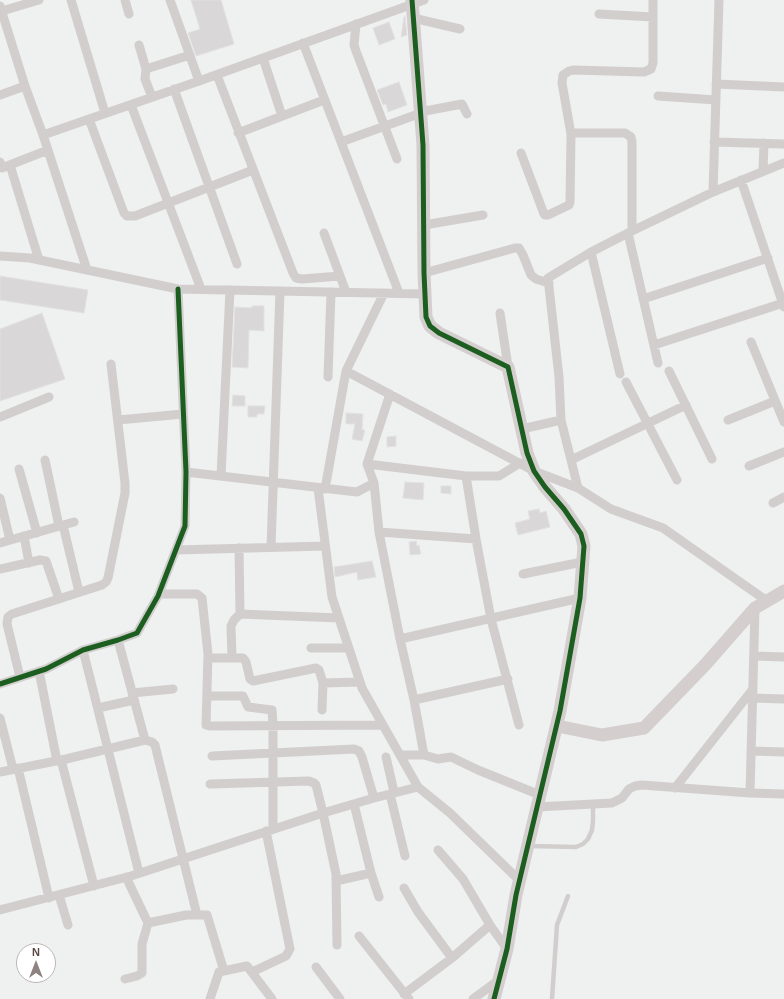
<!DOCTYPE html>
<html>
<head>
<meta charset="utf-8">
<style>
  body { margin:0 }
  #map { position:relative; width:784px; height:999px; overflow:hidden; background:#eff0f0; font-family:Helvetica,sans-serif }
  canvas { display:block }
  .north { position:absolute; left:16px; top:943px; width:40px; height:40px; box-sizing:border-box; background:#fff; border:1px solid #bdb6b5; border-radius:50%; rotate:0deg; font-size:11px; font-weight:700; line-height:16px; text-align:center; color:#5b4847 }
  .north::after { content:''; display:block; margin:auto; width:14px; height:18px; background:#8f8382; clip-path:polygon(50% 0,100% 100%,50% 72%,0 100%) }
</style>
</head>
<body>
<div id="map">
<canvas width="784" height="999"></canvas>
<div class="north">N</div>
</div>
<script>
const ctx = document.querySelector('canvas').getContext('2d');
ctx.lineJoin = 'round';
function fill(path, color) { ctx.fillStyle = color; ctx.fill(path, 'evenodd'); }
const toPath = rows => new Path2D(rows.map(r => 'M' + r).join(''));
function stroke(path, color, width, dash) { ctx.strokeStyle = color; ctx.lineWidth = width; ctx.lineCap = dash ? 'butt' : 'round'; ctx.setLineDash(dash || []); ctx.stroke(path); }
const building = toPath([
  [191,0,221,0,234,44,196,56,188,33,200,29,191,0],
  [405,16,407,35,401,37,404,17,405,16],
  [389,22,395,39,379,45,373,28,389,22],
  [399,82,407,105,388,112,386,104,383,105,377,90,399,82],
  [0,276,88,290,84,313,0,300,0,276],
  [252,306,264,306,264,331,249,330,248,368,232,367,235,307,252,308,252,306],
  [42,313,65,379,0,401,0,329,42,313],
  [233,395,245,396,245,406,232,406,233,395],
  [248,406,265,406,264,414,257,414,257,417,248,417,248,406],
  [346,413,363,414,362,430,365,430,362,441,352,439,355,424,346,424,346,413],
  [396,436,396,446,387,447,387,437,396,436],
  [405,482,424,483,423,500,403,498,405,482],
  [441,486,451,486,451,494,441,493,441,486],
  [539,509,540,513,546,511,550,527,518,535,515,523,530,519,528,511,539,509],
  [416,541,417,546,419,545,421,554,410,555,409,542,416,541],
  [372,561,376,577,358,580,357,572,335,577,334,567,372,561]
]);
fill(building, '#d9d7d7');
stroke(building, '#e2e1e1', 1);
stroke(toPath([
  [530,846,576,847,583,844,588,839,592,830,593,821,593,804],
  [552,999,557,925,568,896]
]), '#d2cece', 4.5);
stroke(toPath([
  [71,0,105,113],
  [125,0,129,14],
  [170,0,199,81],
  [0,6,25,86,43,135,87,270],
  [2,11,39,0],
  [599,14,653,17],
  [413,18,460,29],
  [356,24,354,45,356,51,397,159],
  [303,43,399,293],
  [139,45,146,69,145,79,152,97],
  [263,58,282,116],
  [146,69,190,55],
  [217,75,293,273,296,278,302,279,340,276],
  [716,84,784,87],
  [174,89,237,264],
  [0,95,25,86],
  [658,96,716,100],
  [131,105,201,289],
  [420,112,462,104,467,114],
  [89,119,124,213,127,216,135,216,253,170],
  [238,133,324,100],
  [571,133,625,133,631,137,632,142,632,231],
  [43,135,199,81,424,0],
  [341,142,421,113],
  [714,142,784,144],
  [521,153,544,214,545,215,548,215,569,205,570,202,571,134,562,83,563,75,569,71,573,70,644,72,651,69,653,63,653,0],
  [0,162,2,168,48,150],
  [10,165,39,260],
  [763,171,764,143],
  [741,180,784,307],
  [713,192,719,0],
  [424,225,483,215],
  [324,233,346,292],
  [628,233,658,363],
  [591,252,620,374],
  [0,256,30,258,178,289,426,294],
  [424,273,515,248,519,248,523,255,531,275,536,279,549,283],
  [643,299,768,258],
  [500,313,508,367],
  [751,342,784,422],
  [654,345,783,303],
  [346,371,534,471,578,488,611,509,663,528,767,601],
  [669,371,712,459],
  [328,377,331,292],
  [626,382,677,480],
  [390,394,367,464,374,483,379,532,400,639,414,700,424,755],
  [0,417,49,397],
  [118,420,183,414],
  [728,420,775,401],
  [522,429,561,420],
  [45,460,59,526],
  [571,460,686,405],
  [367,464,466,476,499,476,520,463],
  [749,466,784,452],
  [19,469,37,533],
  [186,472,357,492,374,483],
  [221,476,230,290],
  [466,476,476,539,491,619,519,725],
  [318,488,332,597,362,688,418,787,450,813,520,881],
  [578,488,561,420,559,377,548,278,591,252,632,231,713,192,784,163],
  [325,489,346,371,384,293],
  [0,498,10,540],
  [773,503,784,497],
  [63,525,79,592],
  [379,532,476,539],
  [24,536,29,563],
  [0,543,74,522],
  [271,547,280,291],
  [239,548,240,614,339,618],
  [176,550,325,546],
  [0,569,40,560,46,561,59,599],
  [523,574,582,562],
  [159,594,197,594,202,598,208,654,206,725,211,726,383,725],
  [400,639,580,598],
  [118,640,145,740],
  [311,648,349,648],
  [83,650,139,873],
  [754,656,784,657],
  [208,658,243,658,246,662,250,679,253,681,316,668,319,670,323,683,360,682],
  [232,658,231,626,234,620,240,614],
  [39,671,57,761],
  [20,677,7,624,8,617,12,614,102,585,106,582,108,578,125,493,125,483,111,364],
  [0,684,46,669,83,650,118,640,137,633,158,596,185,526,186,472,178,289],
  [132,693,173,689],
  [207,696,243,696,248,707,272,710,273,725,273,829],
  [752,698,784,699],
  [414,700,508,679],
  [98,708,134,700],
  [322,710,323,683],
  [0,718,13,769],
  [751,751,784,752],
  [400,755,424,755,438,759,451,757,478,770,540,795],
  [212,756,354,749,359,751,362,757,374,798],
  [386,757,394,792],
  [61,760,94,886],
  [18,768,49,898],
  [0,772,66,759,145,740,152,742,155,745,197,915],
  [210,784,309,781,314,783,316,785,323,813,336,874,337,945],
  [675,788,753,689],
  [750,793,755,608],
  [390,794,405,856],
  [354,804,371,873,379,897],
  [537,807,612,803,622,798,629,789,635,786,642,785,750,793,784,794],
  [126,877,148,923,186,915,207,915,224,971],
  [336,881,371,873],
  [404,888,418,912,452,958],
  [59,895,68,925],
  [0,910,131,876,323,813,374,798,418,787],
  [490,925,507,949],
  [359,936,409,999],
  [316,967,340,999],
  [252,972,286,956,290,949,266,831],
  [125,979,137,976,142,973,142,944,148,923],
  [404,994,452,958,490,925,463,879,438,850],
  [210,999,219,972,247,966,272,999],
  [473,999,499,980]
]), '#d2cece', 9);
stroke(toPath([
  [412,0,423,145,424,273,426,317,430,326,439,333,508,367,527,453,534,471,545,487,564,509,581,534,584,546,580,598,560,711,516,895,507,949,494,999],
  [557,726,602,735,644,728,705,665,755,608,784,591]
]), '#d4cfce', 13);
stroke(toPath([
  [412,0,423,145,424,273,426,317,430,326,439,333,508,367,527,453,534,471,545,487,564,509,581,534,584,546,580,598,560,711,516,895,507,949,494,999],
  [0,684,46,669,83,650,118,640,137,633,158,596,185,526,186,472,178,289]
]), '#1b5e20', 5);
</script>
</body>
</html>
